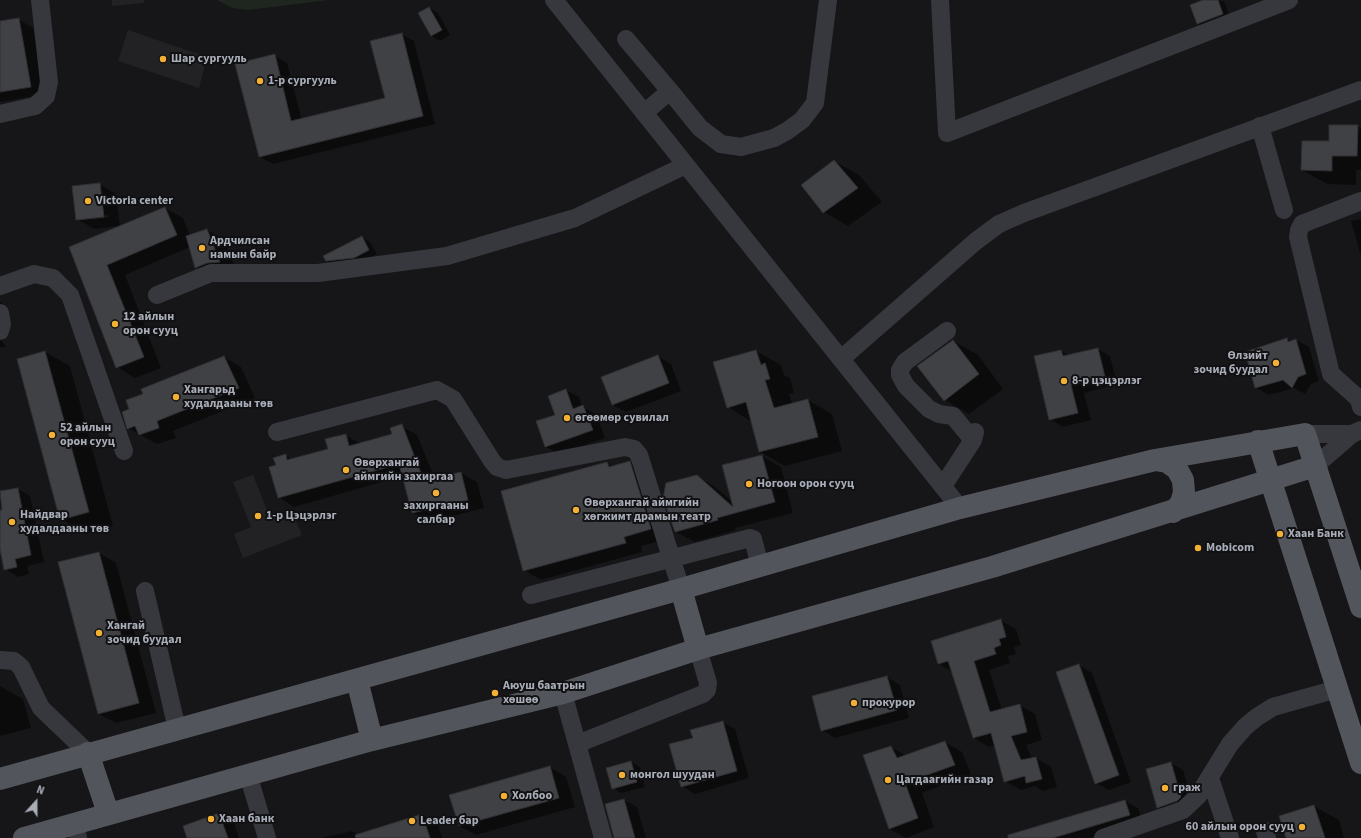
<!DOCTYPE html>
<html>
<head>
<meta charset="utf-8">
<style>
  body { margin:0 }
  #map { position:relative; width:1361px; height:838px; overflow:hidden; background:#161618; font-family:"Source Sans 3",sans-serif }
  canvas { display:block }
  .north { position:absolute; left:16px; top:782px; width:40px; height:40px; -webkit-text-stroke:3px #111113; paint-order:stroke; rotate:21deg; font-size:11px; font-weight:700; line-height:16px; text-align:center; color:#a8adb8 }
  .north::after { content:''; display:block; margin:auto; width:14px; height:18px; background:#a8adb8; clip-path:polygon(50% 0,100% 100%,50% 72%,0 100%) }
</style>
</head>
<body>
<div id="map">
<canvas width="1361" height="838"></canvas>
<div class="north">N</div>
</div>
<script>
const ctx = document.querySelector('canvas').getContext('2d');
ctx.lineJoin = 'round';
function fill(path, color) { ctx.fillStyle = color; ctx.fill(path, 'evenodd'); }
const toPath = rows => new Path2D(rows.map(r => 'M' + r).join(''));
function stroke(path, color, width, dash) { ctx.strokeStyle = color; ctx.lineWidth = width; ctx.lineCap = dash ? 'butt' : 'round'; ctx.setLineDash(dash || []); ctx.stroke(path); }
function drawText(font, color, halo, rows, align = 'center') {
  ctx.font = font + ' "Source Sans 3",sans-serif'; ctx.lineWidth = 4; ctx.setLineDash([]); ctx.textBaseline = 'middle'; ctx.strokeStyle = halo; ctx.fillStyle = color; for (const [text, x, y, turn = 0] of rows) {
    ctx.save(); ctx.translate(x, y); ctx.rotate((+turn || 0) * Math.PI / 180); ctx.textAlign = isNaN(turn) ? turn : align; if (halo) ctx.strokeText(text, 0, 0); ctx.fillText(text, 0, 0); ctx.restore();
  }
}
fill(toPath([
  [112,0,144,0,144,3,112,6],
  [128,30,207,57,199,88,118,61],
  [253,475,271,520,292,512,302,535,243,558,234,534,251,527,233,482]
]), '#222225');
fill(toPath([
  [217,0,329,0,248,10,232,8]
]), '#1e261f');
fill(toPath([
  [1205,0,1224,1,1231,19,1207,28,1198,24,1191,6],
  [429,8,438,13,450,35,440,41,431,36],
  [18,19,33,28,45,94,0,102,0,22],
  [401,34,414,41,435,124,273,164,260,157,274,55,287,63,302,120,386,99],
  [1357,126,1361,128,1361,170,1356,170,1356,185,1327,184,1302,170,1330,142],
  [834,161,859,175,882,202,848,226,824,212],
  [99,184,116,194,120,227,165,208,183,218,190,235,207,230,224,239,237,272,213,277,196,267,190,247,125,275,161,368,135,378,117,367,70,248,120,226,94,229,77,219],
  [108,215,109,217,92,219,92,217],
  [1361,219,1361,256,1351,221],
  [362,237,370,242,377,254,363,262,336,266,327,261],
  [0,302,2,303,4,331,2,341,6,347,0,347],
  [1286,339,1292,342,1296,340,1309,347,1319,381,1311,384,1305,394,1294,388,1269,395,1256,388],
  [953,341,978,355,1003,389,969,414,945,400],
  [1097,349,1110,356,1117,384,1084,393,1091,420,1063,427,1050,419,1061,351,1070,356],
  [756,351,781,365,784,375,790,378,794,393,789,394,792,404,808,400,832,414,842,451,785,466,760,452,752,422,728,407],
  [45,352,70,366,113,526,85,533,61,519],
  [658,356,671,364,681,391,626,412,613,405,602,378],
  [224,357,241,367,255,398,173,431,176,438,157,444,128,428,130,409,144,394],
  [566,390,579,397,582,407,596,414,605,438,559,454,546,447],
  [401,426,417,435,435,479,461,473,477,482,484,508,429,522,413,513,403,476,294,507,279,497,277,465,286,456,293,460,329,450,345,435,361,444,393,435],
  [762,456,781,467,793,513,735,528,736,530,695,542,676,532,697,476,715,487,733,502,724,466],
  [630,462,647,472,668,539,641,546,642,552,541,580,524,570,607,463,614,467],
  [18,489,30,496,44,562,27,566,29,574,18,577,5,569,0,544,0,511,4,510,0,492],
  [99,553,116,563,156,713,116,723,99,714],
  [1000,620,1016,629,1021,645,1014,647,1016,654,1008,656,1010,663,989,670,1002,710,1019,705,1035,714,1042,740,1026,745,1032,759,1036,758,1051,767,1057,787,1043,791,1035,786,1021,790,1005,781,995,745,989,747,974,738,953,672,939,664,932,641],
  [1079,665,1092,673,1131,782,1109,790,1096,783],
  [887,677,900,685,909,718,835,738,822,730],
  [0,686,23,699,31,728,0,736],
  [722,722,735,729,749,778,695,794,682,786,694,738],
  [945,742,962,752,971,774,922,793,934,827,906,838,889,829,891,747,907,756],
  [631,762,640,767,645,787,621,793,613,788],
  [1171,763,1183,770,1194,805,1171,815,1158,807],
  [549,767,566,777,575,807,476,835,459,826],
  [624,800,637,807,646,838,616,838],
  [1125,801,1138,808,1142,822,1090,838,1022,838,1020,831],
  [1314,806,1339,820,1344,838,1287,838],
  [219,814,234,823,239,838,188,838],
  [422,815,438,824,442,838,379,838],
  [352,831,364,838,322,838]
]), '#0007');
const building = toPath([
  [1203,0,1218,0,1223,14,1197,24,1190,5,1203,0],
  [429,7,442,30,431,36,418,13,429,7],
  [19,18,31,87,0,92,0,21,19,18],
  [402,33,423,116,259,157,235,64,275,54,291,121,385,98,370,41,402,33],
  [1329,125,1358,125,1357,156,1332,156,1332,171,1301,170,1302,141,1329,141,1329,125],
  [834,160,858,188,823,213,801,185,834,160],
  [100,183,104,217,76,220,72,186,100,183],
  [165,207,177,235,107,265,144,357,116,368,69,247,165,207],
  [207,229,220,262,207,263,195,268,186,236,207,229],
  [362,236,369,250,354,258,326,261,323,256,362,236],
  [1287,338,1288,342,1296,339,1306,374,1298,377,1292,388,1283,380,1255,388,1245,352,1287,338],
  [953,340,979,374,944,401,917,366,953,340],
  [1098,348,1105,377,1071,385,1078,413,1049,420,1034,356,1061,350,1063,356,1098,348],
  [756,350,761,365,765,363,770,379,765,380,774,408,808,399,818,437,759,452,746,402,727,408,713,362,756,350],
  [45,351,89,512,60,520,17,359,45,351],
  [658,355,669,383,612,405,601,377,658,355],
  [224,356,239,388,157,421,159,428,139,435,135,426,127,429,122,412,129,409,126,400,143,394,141,389,224,356],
  [566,389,573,409,583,405,593,430,545,447,536,421,555,415,548,396,566,389],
  [402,424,424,481,461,472,468,500,412,513,399,464,278,498,269,467,276,465,273,458,286,454,287,460,328,449,325,439,346,434,349,446,392,434,390,428,402,424],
  [762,455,775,502,717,518,718,520,675,532,663,498,666,483,697,475,733,507,722,465,762,455],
  [630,461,651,529,624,537,626,543,523,571,501,491,607,462,609,467,630,461],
  [18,488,31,555,15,559,17,567,4,570,0,549,0,510,2,510,0,491,18,488],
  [99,552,139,703,98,714,58,562,99,552],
  [1001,619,1006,637,999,639,1001,645,994,648,996,654,974,661,990,712,1020,704,1027,732,1011,736,1021,760,1036,757,1042,779,1026,783,1025,776,1004,782,991,733,973,738,948,661,938,664,931,641,1001,619],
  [1079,664,1119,775,1095,784,1056,672,1079,664],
  [887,676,897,710,821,731,812,696,887,676],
  [723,721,737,771,681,787,669,744,693,738,690,730,723,721],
  [945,741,955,765,905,783,918,818,889,829,863,755,891,746,897,758,945,741],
  [631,761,637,782,612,789,606,768,631,761],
  [1171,762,1181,797,1177,801,1157,808,1146,769,1171,762],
  [550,766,559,798,459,826,449,795,550,766],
  [624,799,635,838,614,838,605,804,624,799],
  [1125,800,1130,815,1053,838,1008,838,1008,835,1125,800],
  [1314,805,1325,838,1286,838,1279,816,1314,805],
  [219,813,228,838,187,838,183,826,219,813],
  [422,814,430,838,356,838,355,835,422,814]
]);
fill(building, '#404145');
stroke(building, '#303034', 1);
stroke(toPath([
  [554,0,960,508],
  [940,0,947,133,1289,0],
  [626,39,670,91,644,113],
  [670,91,700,128,721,144,741,147,774,138,787,131,802,120,815,103,828,0],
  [0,114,35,106,46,96,49,82,40,0],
  [1260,126,1284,210],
  [1361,201,1302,224,1299,230,1298,237,1331,374,1359,399,1361,407],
  [0,286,34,274,53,278,70,295,124,451],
  [157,295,211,273,318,273,447,256,575,218,686,165],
  [0,313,2,324,0,331],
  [947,331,905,362,900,370,900,375,906,386,929,409,939,414,953,416,973,440],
  [841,359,976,241,999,224,1024,213,1361,90],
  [277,432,437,390,453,399,492,461,497,467,506,470,625,447,634,449,639,455,681,589],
  [1305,434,1352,434,1361,430],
  [1315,466,1352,434],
  [943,486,973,440,975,432],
  [145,591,177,729],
  [531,595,750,538,753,539,760,566],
  [0,660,14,661,21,667,41,708,88,753],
  [563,693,603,838],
  [577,744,703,694,707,690,708,683,698,649],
  [248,774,267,838],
  [1210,778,1230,838],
  [75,823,78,838],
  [1265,831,1267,838],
  [1103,838,1183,810,1198,796,1230,744,1245,727,1257,717,1273,707,1337,689]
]), '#37383d', 18);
stroke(toPath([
  [1258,441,1361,763],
  [1155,460,1167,462,1177,469,1183,480,1184,492,1181,503,1173,512],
  [681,589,698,649],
  [357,680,372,740],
  [88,753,108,813],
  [0,779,681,589,960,508,1155,460,1305,434,1361,607],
  [24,838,372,740,563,693,698,649,992,567,1315,466]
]), '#53555c', 22);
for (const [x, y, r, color] of [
  [163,59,4,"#f2b134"],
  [260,81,4,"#f2b134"],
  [88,201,4,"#f2b134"],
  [202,248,4,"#f2b134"],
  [115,324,4,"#f2b134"],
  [1276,363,4,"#f2b134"],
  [1064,381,4,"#f2b134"],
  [176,397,4,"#f2b134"],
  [567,418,4,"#f2b134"],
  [52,435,4,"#f2b134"],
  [346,470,4,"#f2b134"],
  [749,484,4,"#f2b134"],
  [436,493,4,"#f2b134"],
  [576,510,4,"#f2b134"],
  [258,516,4,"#f2b134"],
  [12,522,4,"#f2b134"],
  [1280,534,4,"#f2b134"],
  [1198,548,4,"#f2b134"],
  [99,633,4,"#f2b134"],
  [495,693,4,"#f2b134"],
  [854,703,4,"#f2b134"],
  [622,775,4,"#f2b134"],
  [888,780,4,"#f2b134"],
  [1165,788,4,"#f2b134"],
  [504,796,4,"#f2b134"],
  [211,819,4,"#f2b134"],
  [412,821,4,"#f2b134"],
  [1302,827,4,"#f2b134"]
]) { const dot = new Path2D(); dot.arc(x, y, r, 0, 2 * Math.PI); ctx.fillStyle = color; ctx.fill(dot); stroke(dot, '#111113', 1.5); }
drawText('bold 12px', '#a8adb8', '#111113', [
  ["Шар сургууль",171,59],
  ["1-р сургууль",268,81],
  ["Victoria center",96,201],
  ["Ардчилсан",210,241],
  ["намын байр",210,255],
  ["12 айлын",123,317],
  ["орон сууц",123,331],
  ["Өлзийт",1268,356,"right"],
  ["зочид буудал",1268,370,"right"],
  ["8-р цэцэрлэг",1072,381],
  ["Хангарьд",184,390],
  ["худалдааны төв",184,404],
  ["өгөөмөр сувилал",575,418],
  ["52 айлын",60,428],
  ["орон сууц",60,442],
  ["Өвөрхангай",354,463],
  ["аймгийн захиргаа",354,477],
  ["Ногоон орон сууц",757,484],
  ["Өвөрхангай аймгийн",584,503],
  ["хөгжимт драмын театр",584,517],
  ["захиргааны",436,506,"center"],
  ["салбар",436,520,"center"],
  ["Найдвар",20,515],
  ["худалдааны төв",20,529],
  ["1-р Цэцэрлэг",266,516],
  ["Хаан Банк",1288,534],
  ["Mobicom",1206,548],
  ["Хангай",107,626],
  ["зочид буудал",107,640],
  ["Аюуш баатрын",503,686],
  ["хөшөө",503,700],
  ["прокурор",862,703],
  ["монгол шуудан",630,775],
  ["Цагдаагийн газар",896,780],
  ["граж",1173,788],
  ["Холбоо",512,796],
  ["Хаан банк",219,819],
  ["Leader бар",420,821],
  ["60 айлын орон сууц",1294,827,"right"]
], 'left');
</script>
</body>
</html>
